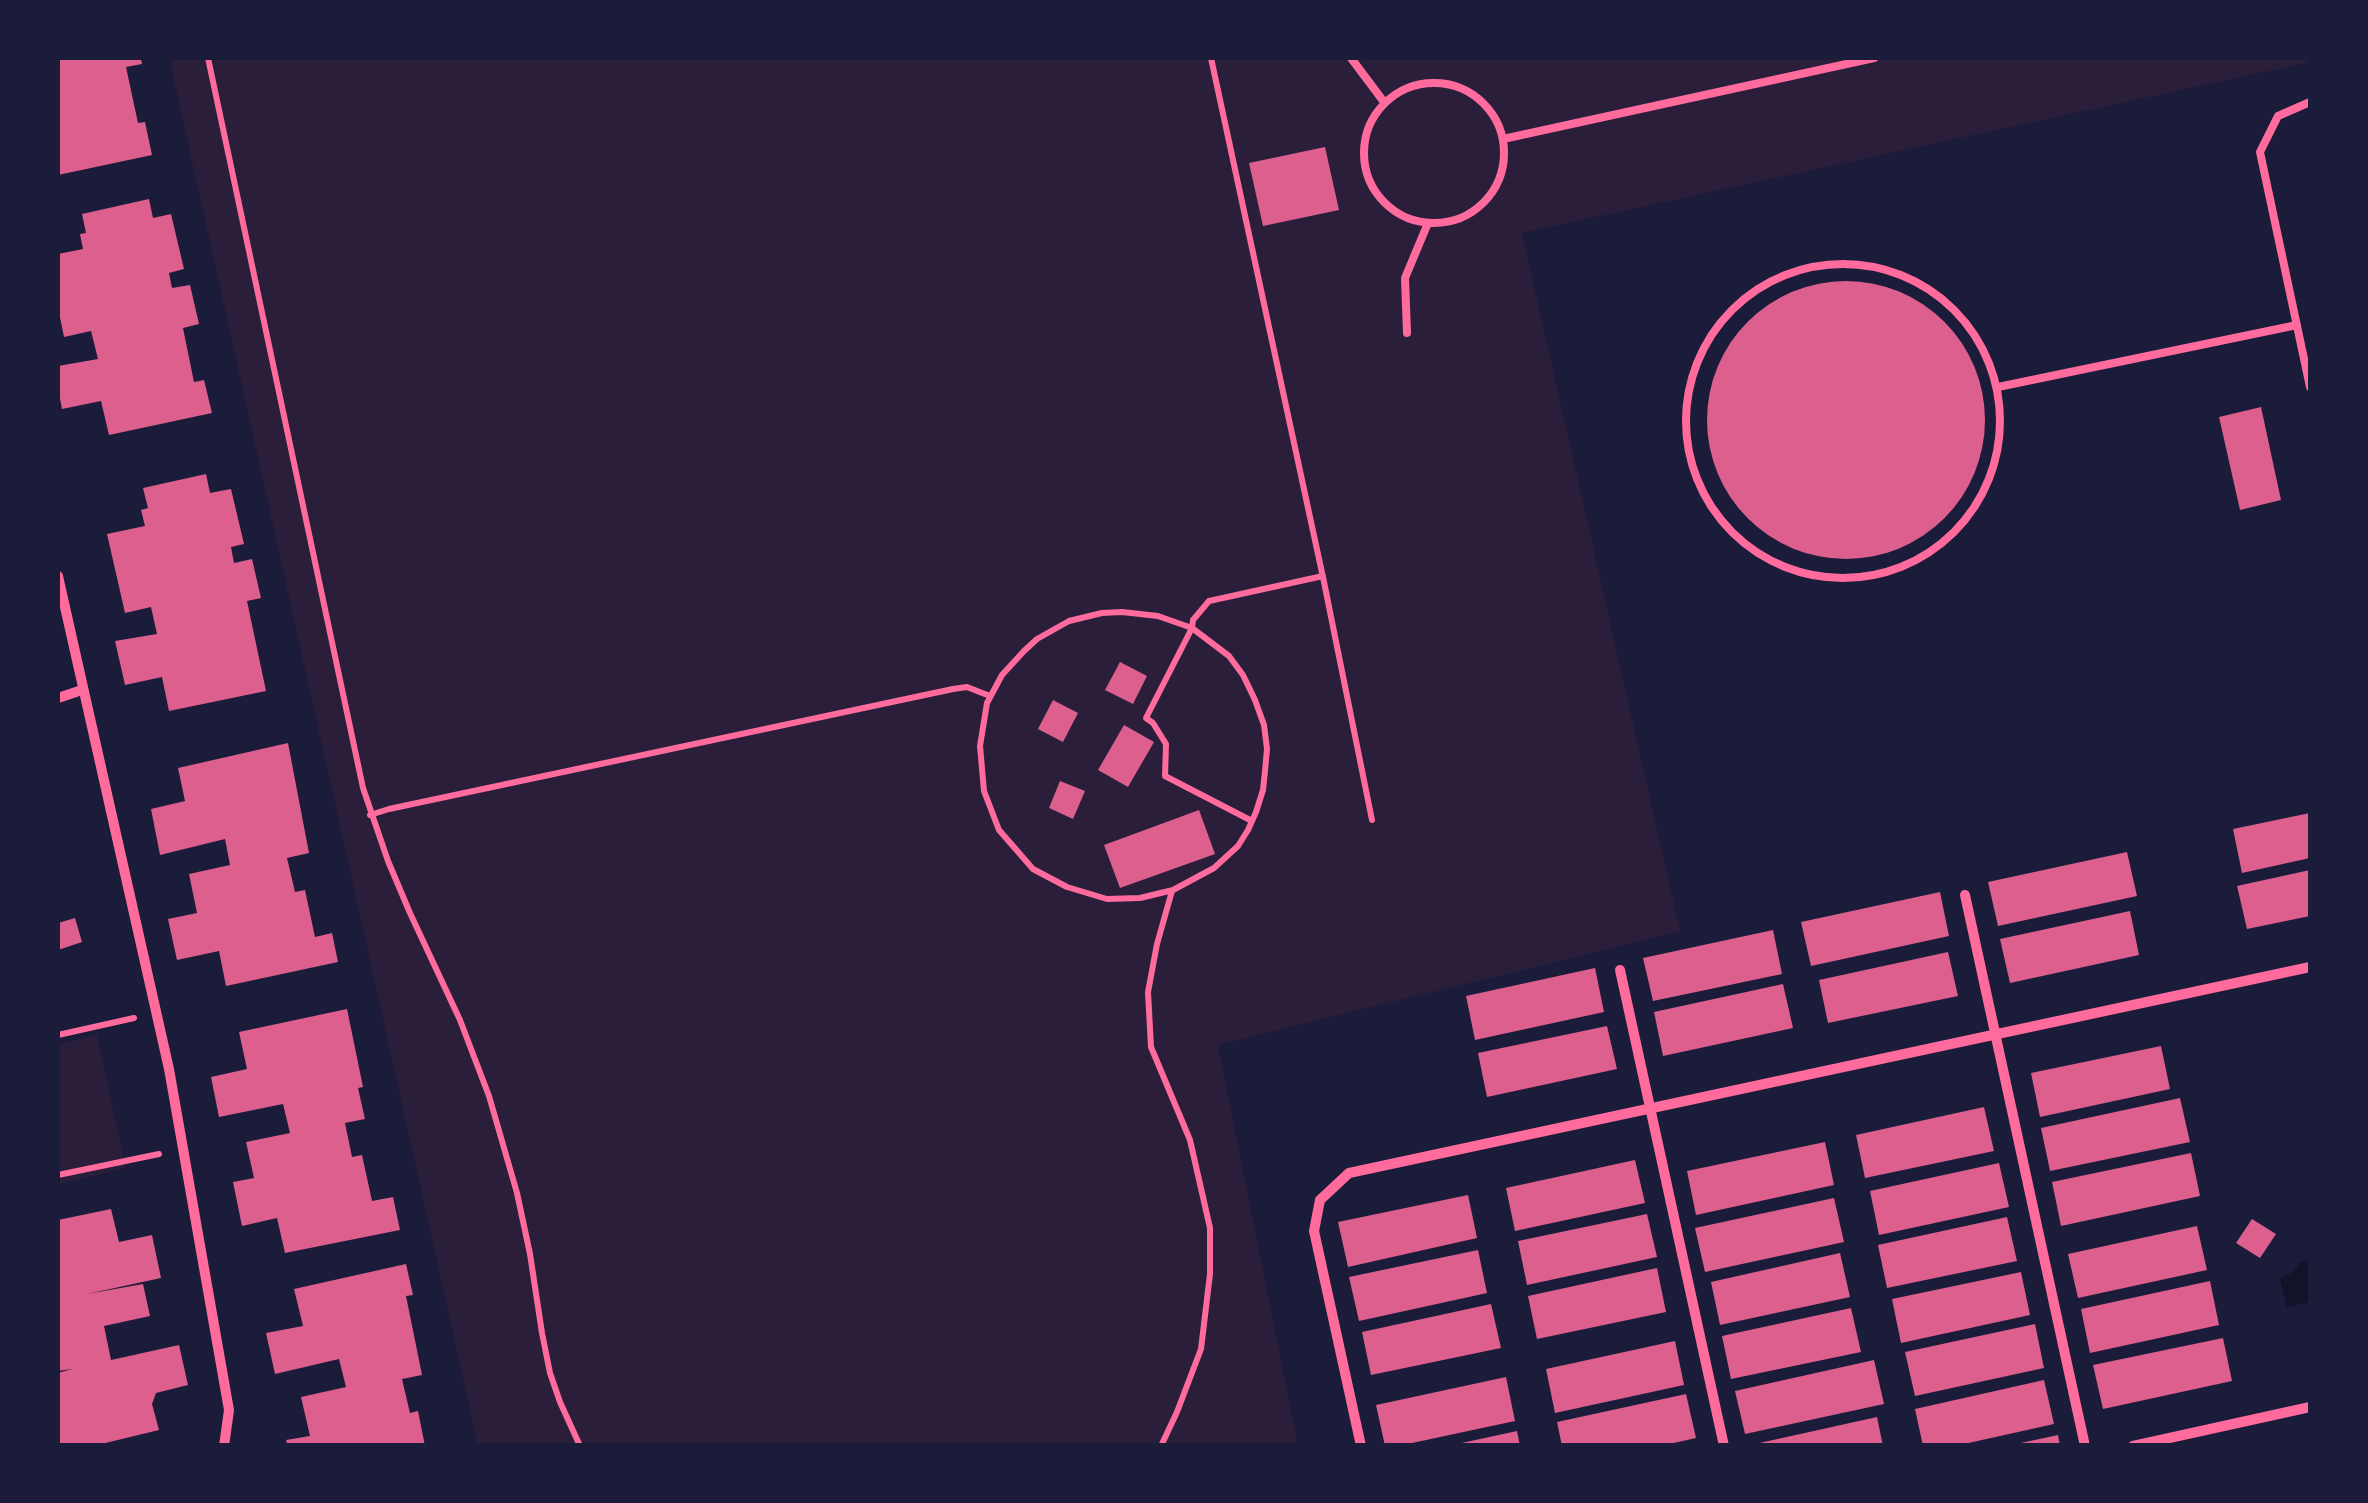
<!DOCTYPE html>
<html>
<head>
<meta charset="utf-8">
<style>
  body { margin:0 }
  #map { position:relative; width:2368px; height:1503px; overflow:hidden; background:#1b1b3a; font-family:"DM Sans",sans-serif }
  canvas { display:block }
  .frame { position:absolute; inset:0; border:60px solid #1b1b3a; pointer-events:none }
</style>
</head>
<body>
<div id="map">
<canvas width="2368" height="1503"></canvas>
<div class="frame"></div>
</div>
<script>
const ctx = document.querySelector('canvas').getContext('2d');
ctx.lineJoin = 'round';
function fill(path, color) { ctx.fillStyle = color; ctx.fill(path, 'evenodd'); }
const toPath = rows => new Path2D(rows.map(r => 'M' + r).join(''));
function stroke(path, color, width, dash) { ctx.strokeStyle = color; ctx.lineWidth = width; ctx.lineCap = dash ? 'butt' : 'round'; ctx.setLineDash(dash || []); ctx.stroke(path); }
fill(toPath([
  [169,58,2310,58,2310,62,1522,233,1680,931,1218,1045,1298,1445,478,1446],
  [97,1035,126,1168,58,1184,58,1044]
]), '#2a1e3b');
fill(toPath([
  [2310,1260,2310,1302,2287,1307,2280,1279,2294,1271,2300,1262]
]), '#12122b');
fill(toPath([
  [58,58,141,58,142,64,126,67,138,123,145,122,152,155,58,175],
  [1325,147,1339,210,1263,226,1249,163],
  [149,199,153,218,171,214,184,269,169,273,172,288,190,285,199,324,183,328,194,382,204,380,212,413,109,435,101,401,62,409,58,388,58,366,98,359,91,331,64,337,58,308,58,254,83,249,80,234,86,233,82,214],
  '1707 420a139 139 0 1 1 278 0a139 139 0 1 1-278 0Z',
  [2261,407,2281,500,2240,510,2219,417],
  [206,474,210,493,231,489,244,544,231,547,234,563,252,559,261,598,247,601,266,691,169,711,162,677,125,685,115,641,157,634,151,607,125,613,107,534,145,526,141,510,148,508,143,488],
  [1120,662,1147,676,1133,704,1105,690],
  [1053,700,1078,713,1063,742,1038,729],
  [1124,725,1154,742,1128,787,1098,770],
  [288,743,309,853,287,858,295,892,305,890,315,937,332,933,338,962,226,986,219,951,177,960,168,919,197,913,189,874,230,865,225,839,160,855,151,809,185,801,178,768],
  [1060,781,1085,791,1073,819,1049,808],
  [1199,810,1215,854,1120,888,1104,845],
  [2310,813,2310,858,2242,873,2233,829],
  [2127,852,2137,896,1998,926,1988,882],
  [2310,870,2310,916,2247,929,2237,886],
  [1940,892,1949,936,1811,966,1801,922],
  [2130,911,2139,955,2010,983,2000,939],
  [75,918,82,942,58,950,58,923],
  [1773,930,1782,974,1653,1001,1643,958],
  [1948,952,1958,996,1828,1023,1819,980],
  [1595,968,1604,1012,1475,1040,1466,996],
  [1783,984,1793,1028,1663,1056,1654,1012],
  [347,1009,363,1087,358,1088,365,1119,345,1123,352,1157,362,1155,372,1201,393,1197,400,1230,285,1253,277,1218,242,1226,233,1182,254,1178,246,1142,290,1133,283,1104,219,1117,211,1077,247,1069,239,1032],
  [1607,1026,1617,1069,1487,1097,1478,1053],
  [2161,1046,2170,1089,2040,1117,2031,1073],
  [2180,1098,2190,1142,2050,1171,2041,1128],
  [1984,1107,1994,1151,1865,1178,1856,1135],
  [1825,1142,1834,1185,1696,1215,1687,1171],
  [2191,1153,2200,1196,2061,1226,2052,1182],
  [1635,1160,1645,1203,1515,1231,1506,1188],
  [1999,1163,2009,1207,1879,1235,1870,1191],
  [1468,1195,1477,1238,1348,1267,1338,1222],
  [1834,1198,1844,1242,1705,1272,1695,1228],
  [111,1209,119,1242,152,1235,161,1278,87,1294,143,1284,150,1316,104,1326,111,1360,179,1345,188,1385,156,1393,152,1404,159,1430,93,1446,58,1446,58,1373,72,1369,58,1371,58,1220],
  [1647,1214,1657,1257,1527,1285,1518,1241],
  [2007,1217,2017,1261,1887,1288,1878,1245],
  [2252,1219,2276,1234,2260,1258,2236,1243],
  [2197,1226,2207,1270,2078,1298,2068,1254],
  [1478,1250,1487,1293,1359,1321,1349,1277],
  [1840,1253,1850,1297,1720,1325,1711,1282],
  [406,1264,413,1295,406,1296,422,1375,402,1379,410,1413,418,1411,425,1446,288,1446,286,1440,310,1436,301,1397,346,1387,339,1359,275,1374,266,1333,303,1326,294,1289],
  [1657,1268,1666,1312,1537,1339,1528,1296],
  [2021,1272,2030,1315,1901,1343,1892,1299],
  [2210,1281,2219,1325,2090,1353,2081,1309],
  [1491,1304,1501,1348,1371,1375,1362,1332],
  [1851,1308,1861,1352,1731,1379,1722,1336],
  [2035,1324,2044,1368,1915,1396,1905,1352],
  [2223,1338,2232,1381,2103,1409,2093,1365],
  [1675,1341,1684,1385,1555,1413,1546,1369],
  [1874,1360,1884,1404,1745,1434,1735,1391],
  [1506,1377,1515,1421,1398,1446,1385,1446,1376,1405],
  [2044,1380,2054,1424,1955,1446,1923,1446,1915,1409],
  [1686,1394,1696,1438,1660,1446,1562,1446,1557,1422],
  [1877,1417,1883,1446,1755,1446,1755,1444],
  [1517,1431,1520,1446,1457,1446,1457,1444],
  [2058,1435,2060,1446,2016,1446,2016,1444]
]), '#dd5f8e');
stroke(toPath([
  [208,58,363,788,388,861,410,913,460,1020,489,1096,517,1193,530,1254,542,1333,550,1373,560,1402,580,1446],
  [1211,58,1324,582,1372,820],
  [370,815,389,809,953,689,967,687,990,696],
  [1252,821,1165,776,1166,744,1153,723,1146,718,1192,628,1158,616,1122,612,1102,613,1069,621,1037,639,1024,651,1002,675,987,703,980,746,984,791,999,830,1033,869,1067,887,1107,899,1140,898,1173,890,1214,868,1238,846,1248,830,1256,812,1263,790,1265,771,1267,749,1264,725,1255,700,1243,675,1229,656,1192,628,1193,620,1209,601,1323,576],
  [58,1035,134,1018],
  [58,1175,159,1154],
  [1161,1446,1177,1412,1201,1349,1210,1274,1210,1228,1190,1140,1151,1047,1148,992,1157,944,1172,891]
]), '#ff6b9d', 6);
stroke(toPath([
  [1351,58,1384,102],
  '1364 153a70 70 0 1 1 140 0a70 70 0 1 1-140 0Z',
  [2310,102,2278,116,2260,152,2310,387],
  [1503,139,1874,58],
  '1686 421a157 157 0 1 1 314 0a157 157 0 1 1-314 0Z',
  [1407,333,1405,278,1428,223],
  [1998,387,2297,325]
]), '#ff6b9d', 8);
stroke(toPath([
  [58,576,169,1069,229,1410,224,1446],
  [58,698,82,690],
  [1965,895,2085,1446],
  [1620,970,1724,1446],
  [1361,1446,1314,1231,1320,1200,1349,1173,2310,967],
  [2133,1446,2310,1407]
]), '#ff6b9d', 10);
</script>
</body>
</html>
